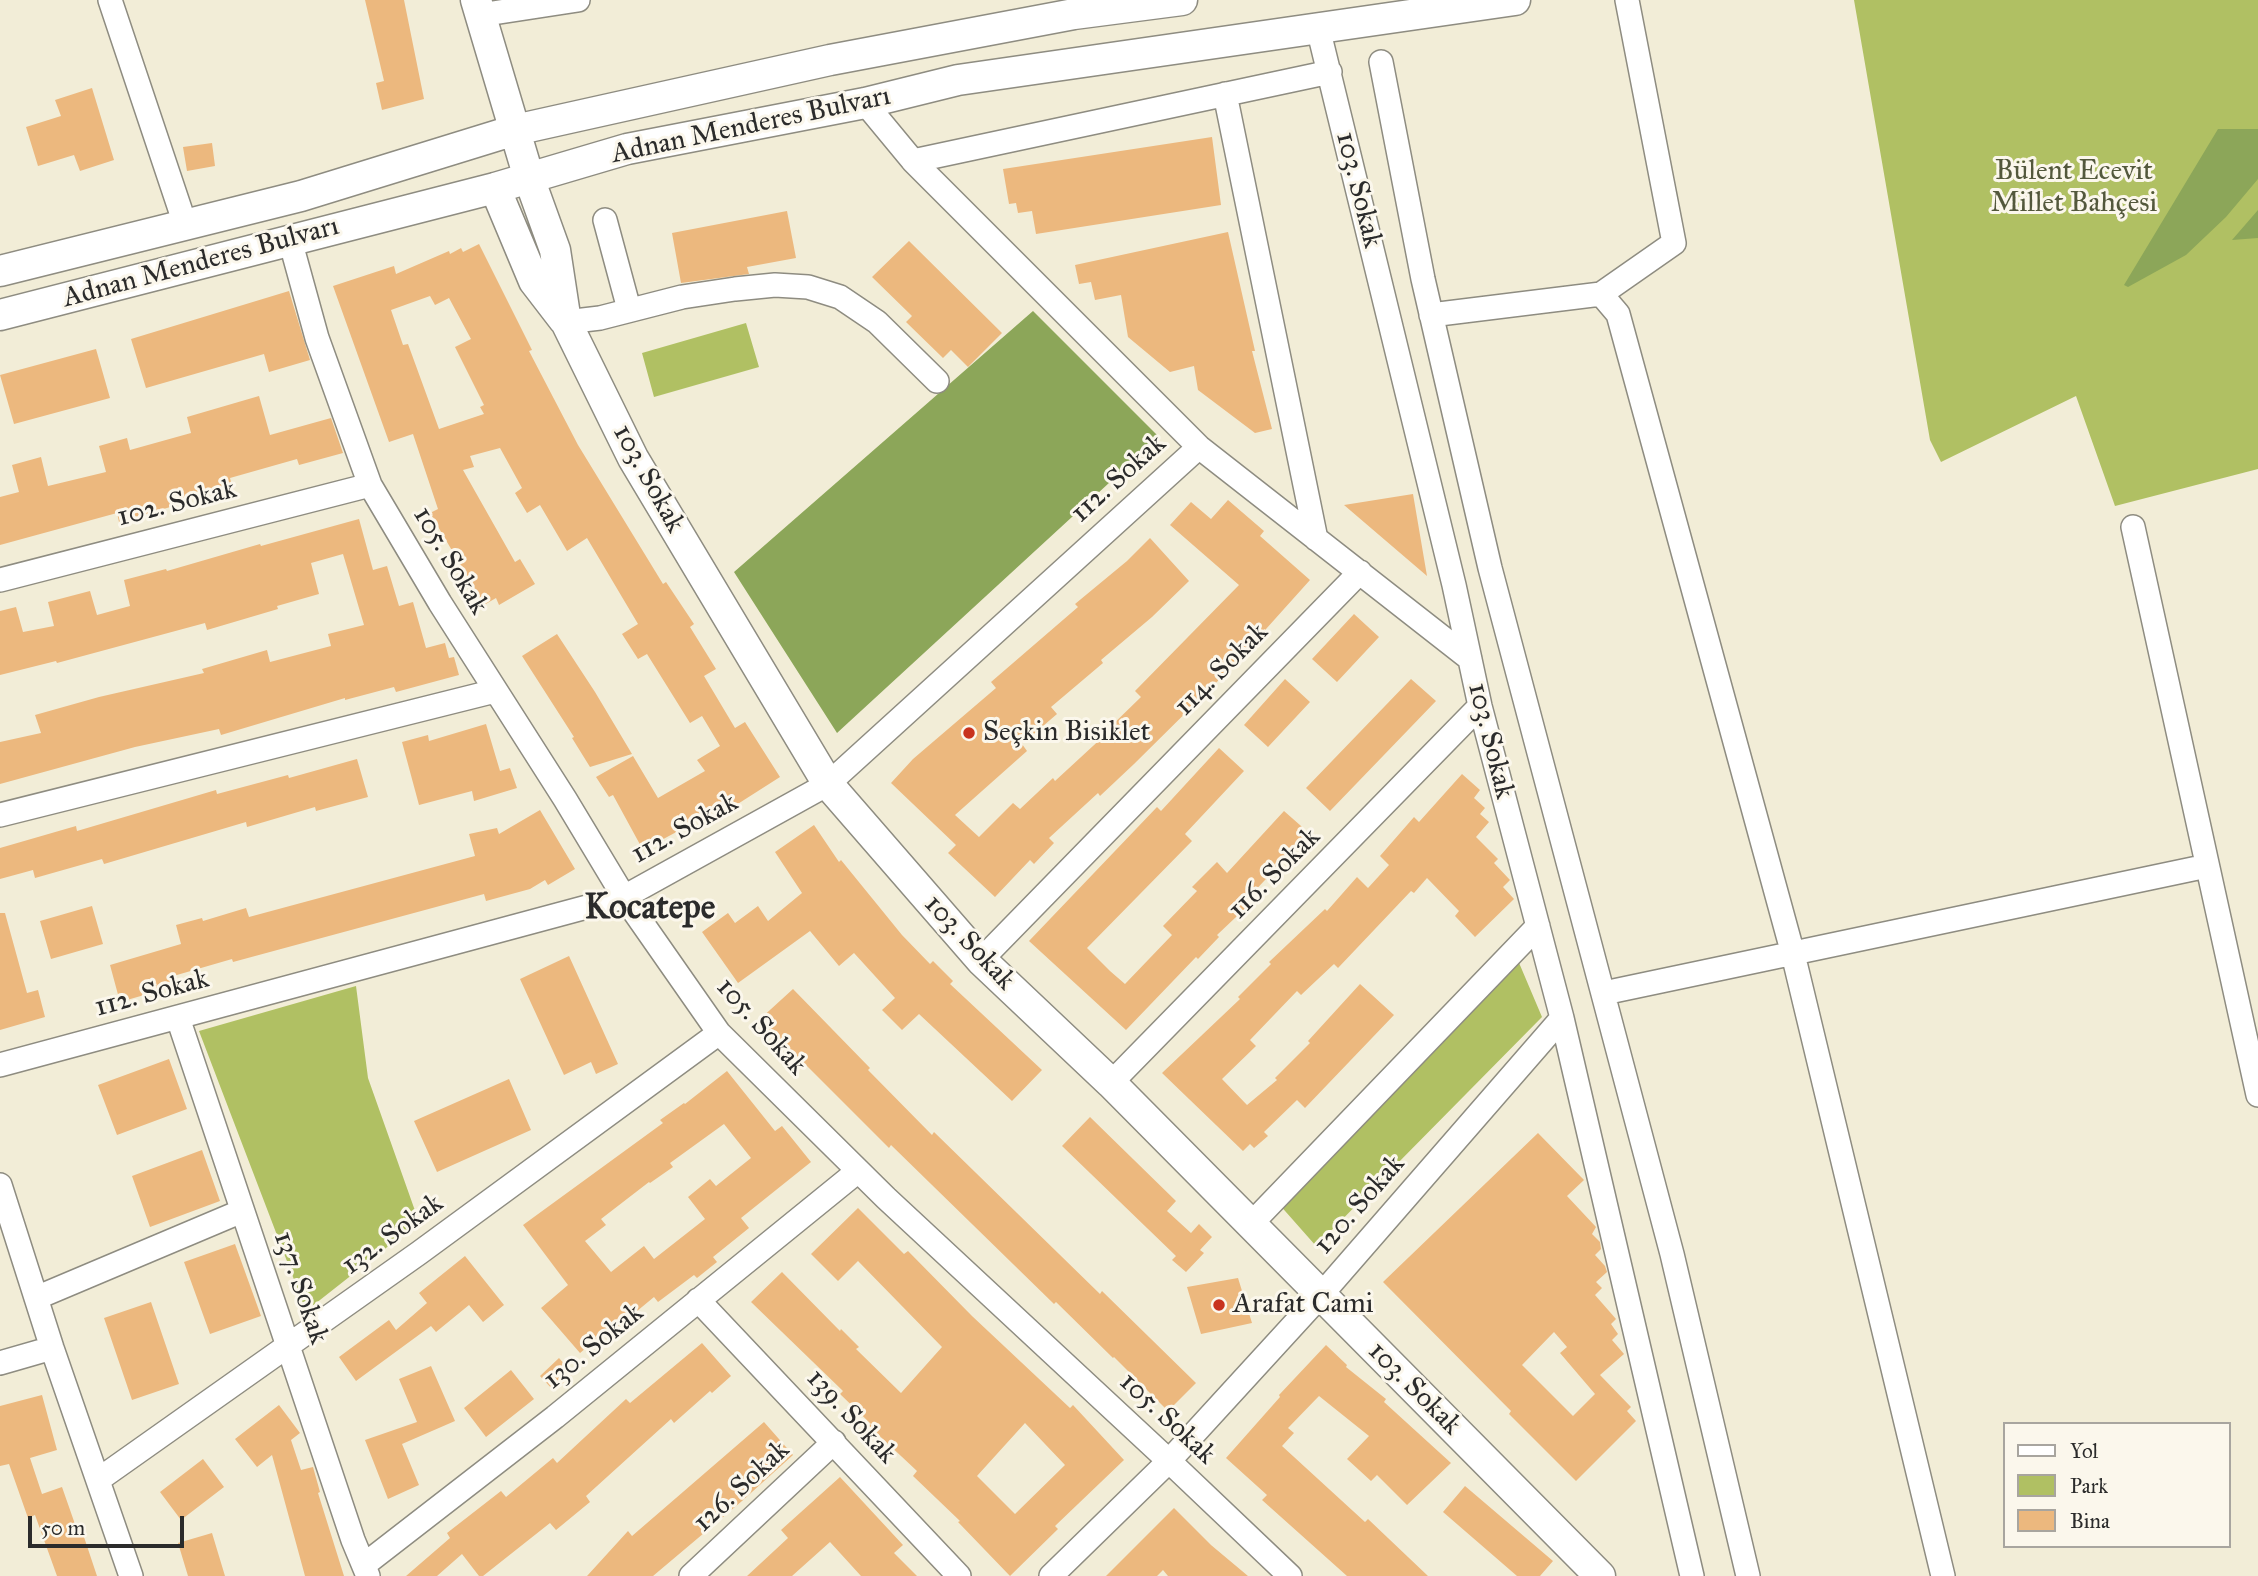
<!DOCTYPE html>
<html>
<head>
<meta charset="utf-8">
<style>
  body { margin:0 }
  #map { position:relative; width:2258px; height:1576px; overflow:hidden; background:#f2edd7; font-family:"IM FELL Great Primer",serif }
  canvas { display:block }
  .legend { position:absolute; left:2003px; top:1422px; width:228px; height:126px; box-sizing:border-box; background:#fbf7ec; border:2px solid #a8a59f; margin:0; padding:9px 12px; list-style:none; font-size:21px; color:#2b2b2b }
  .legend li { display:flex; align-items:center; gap:14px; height:35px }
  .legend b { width:35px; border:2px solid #a8a59f }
  .scale { position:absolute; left:28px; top:1516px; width:156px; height:32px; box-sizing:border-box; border:4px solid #2b2b2b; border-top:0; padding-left:9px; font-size:21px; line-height:24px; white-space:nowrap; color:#2b2b2b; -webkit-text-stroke:5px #fbf7ec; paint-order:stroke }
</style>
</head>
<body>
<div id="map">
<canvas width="2258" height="1576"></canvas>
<ul class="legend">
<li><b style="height:9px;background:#fff"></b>Yol</li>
<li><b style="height:19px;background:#b0c063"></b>Park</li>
<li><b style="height:19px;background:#ecb87e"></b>Bina</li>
</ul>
<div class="scale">50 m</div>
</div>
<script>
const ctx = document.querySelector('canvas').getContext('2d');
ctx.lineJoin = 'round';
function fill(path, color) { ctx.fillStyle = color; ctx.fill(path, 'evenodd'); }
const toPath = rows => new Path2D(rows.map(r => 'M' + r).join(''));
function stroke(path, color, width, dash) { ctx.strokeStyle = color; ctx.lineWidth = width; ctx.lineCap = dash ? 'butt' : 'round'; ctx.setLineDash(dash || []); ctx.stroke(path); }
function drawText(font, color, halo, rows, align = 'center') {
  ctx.font = font + ' "IM FELL Great Primer",serif'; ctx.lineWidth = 6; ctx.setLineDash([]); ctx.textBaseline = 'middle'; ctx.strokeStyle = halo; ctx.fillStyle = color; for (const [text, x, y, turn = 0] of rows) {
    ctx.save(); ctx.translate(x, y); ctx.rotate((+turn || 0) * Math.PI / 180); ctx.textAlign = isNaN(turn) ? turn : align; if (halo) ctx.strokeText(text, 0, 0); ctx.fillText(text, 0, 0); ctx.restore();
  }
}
fill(toPath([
  [1854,0,2258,0,2258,469,2115,506,2076,396,1941,462,1930,440],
  [746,323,759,367,654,397,642,353],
  [1514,951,1542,1017,1316,1246,1278,1203],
  [356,986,368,1078,419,1222,306,1311,199,1031]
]), '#b0c063');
fill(toPath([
  [2218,129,2258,129,2258,179,2226,217,2186,255,2128,287,2124,285],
  [2258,210,2258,238,2232,240],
  [1033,311,1159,437,837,733,734,572]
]), '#8ca659');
fill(toPath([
  [365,0,404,0,424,99,382,110,376,83,384,81],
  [92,88,114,160,80,171,74,155,38,166,26,127,61,116,55,100],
  [1212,137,1221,205,1036,234,1032,211,1018,213,1016,203,1009,204,1003,169],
  [212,143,215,166,187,171,183,147],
  [787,211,796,258,747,267,749,274,681,283,672,233],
  [1228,232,1255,351,1252,351,1272,429,1255,433,1198,390,1194,366,1170,372,1128,337,1121,295,1095,300,1091,282,1079,284,1075,265],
  [909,241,1002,333,968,367,951,350,943,358,906,322,912,316,872,277],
  [479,244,532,350,529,351,578,445,663,584,666,582,694,624,690,627,716,669,704,676,735,728,745,722,780,777,722,814,719,809,643,850,613,795,609,797,596,777,633,756,658,798,705,771,697,760,720,746,702,716,690,723,647,654,638,659,622,634,638,624,587,538,567,551,540,505,527,513,515,493,522,488,500,448,470,456,474,467,463,470,515,562,520,559,535,584,499,605,496,598,484,605,430,513,438,509,413,434,389,442,333,286,394,266,396,274,449,251,450,254,461,248,463,252],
  [430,296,435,305,449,298,471,339,455,347,484,405,480,407,484,414,439,429,408,344,403,345,391,310],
  [289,291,310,360,269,372,264,354,146,388,131,339],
  [96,349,110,398,14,424,0,375],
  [259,396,270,435,331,418,343,453,299,465,297,459,230,478,232,486,183,500,184,503,119,522,117,513,0,545,0,497,19,492,12,465,41,457,48,486,106,472,99,446,127,438,130,450,191,433,187,417],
  [1413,494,1427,576,1344,505],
  [1228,500,1264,531,1260,536,1310,580,1231,668,1134,764,1100,796,1098,793,1049,838,1054,843,1034,864,1030,860,995,897,948,853,956,845,891,783,913,759,996,688,991,682,1078,607,1075,604,1127,561,1150,538,1189,581,1152,617,1101,660,1103,663,1051,707,1057,714,1022,744,1027,751,955,815,979,837,1013,803,1020,809,1053,778,1055,781,1106,734,1104,733,1141,697,1135,691,1239,585,1170,525,1191,502,1211,519],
  [359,519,373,570,387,566,399,606,413,602,426,648,445,643,449,658,454,657,459,675,396,692,394,687,345,700,345,698,221,735,219,729,135,747,0,784,0,742,41,733,35,715,99,697,204,673,202,669,267,650,270,662,331,646,328,634,364,625,343,554,311,563,319,594,277,606,278,609,207,630,205,623,57,663,56,661,0,675,0,611,16,607,23,632,54,626,48,602,90,591,97,615,130,606,124,580,166,569,167,571,260,544,261,546],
  [1354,614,1379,637,1337,682,1312,659],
  [557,634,595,692,632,754,590,767,572,738,574,737,522,656],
  [1285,679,1310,702,1268,747,1244,725],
  [1411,679,1436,701,1330,811,1306,788],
  [486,724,500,771,510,768,517,788,474,801,472,791,419,805,402,742,428,735,429,741],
  [1219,748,1244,771,1185,834,1192,841,1087,948,1110,971,1125,984,1172,935,1163,926,1197,891,1192,887,1217,862,1227,873,1284,811,1309,833,1250,896,1254,900,1217,935,1219,937,1198,959,1196,957,1126,1030,1029,941,1157,807,1161,811],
  [357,759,368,797,316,811,315,807,247,827,246,822,104,864,102,859,35,878,33,870,0,879,0,848,76,826,77,831,216,790,217,794,288,775,289,778],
  [1462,774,1480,790,1474,798,1485,808,1480,814,1489,822,1476,837,1498,859,1494,863,1510,880,1503,887,1514,899,1475,937,1455,916,1459,911,1427,878,1414,893,1411,891,1338,968,1334,964,1301,995,1297,991,1250,1040,1256,1046,1222,1079,1247,1105,1277,1080,1275,1078,1310,1043,1308,1041,1360,984,1394,1015,1305,1108,1297,1100,1264,1132,1268,1136,1254,1148,1250,1144,1243,1151,1162,1073,1240,999,1238,997,1271,964,1269,962,1325,909,1327,911,1357,877,1368,888,1389,865,1380,856,1414,817,1419,822],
  [540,810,575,869,548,885,545,880,530,889,486,901,484,894,233,962,232,959,170,977,172,987,120,1002,110,965,181,944,176,925,202,918,203,921,246,908,249,917,475,856,469,834,497,828,499,834],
  [814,825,839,862,841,860,902,935,930,964,933,961,953,981,950,984,1042,1070,1012,1101,919,1014,902,1030,882,1010,895,998,854,953,839,966,810,931,738,983,702,932,728,913,735,923,758,906,768,921,802,893,775,852],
  [92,906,103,944,51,959,40,921],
  [0,913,5,913,27,993,38,990,45,1017,0,1030],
  [569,956,618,1064,596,1074,591,1062,564,1075,520,979],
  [793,989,870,1068,868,1070,932,1135,934,1132,1100,1294,1102,1291,1196,1383,1168,1411,1114,1357,1113,1358,1056,1302,1054,1304,891,1145,889,1148,777,1036,775,1038,759,1020],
  [169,1059,187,1109,117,1135,98,1085],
  [727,1071,775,1131,782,1126,811,1162,741,1218,749,1228,713,1257,717,1262,697,1278,694,1275,658,1302,654,1297,619,1326,616,1323,580,1353,541,1308,568,1285,523,1225,663,1123,660,1120,684,1103,685,1104],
  [724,1124,751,1158,716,1186,710,1179,688,1197,705,1219,654,1259,644,1246,611,1272,585,1241,606,1225,601,1219,649,1182,650,1183,673,1167,670,1163],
  [509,1079,531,1130,437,1172,414,1121],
  [1090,1117,1176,1201,1167,1211,1191,1233,1199,1224,1212,1237,1200,1250,1204,1253,1186,1272,1172,1260,1176,1256,1062,1146],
  [1538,1133,1584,1180,1567,1196,1596,1227,1592,1234,1600,1242,1601,1249,1595,1255,1605,1266,1607,1272,1596,1282,1602,1288,1595,1295,1616,1319,1611,1324,1618,1334,1612,1340,1624,1354,1600,1375,1631,1407,1627,1411,1636,1421,1576,1481,1509,1414,1511,1411,1383,1282],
  [1554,1332,1567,1347,1560,1353,1595,1394,1573,1416,1522,1365],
  [202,1150,220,1201,150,1227,132,1176],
  [858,1208,904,1254,908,1251,972,1316,1070,1408,1073,1405,1124,1460,1055,1526,1058,1529,1010,1576,958,1522,960,1521,913,1476,917,1471,869,1426,871,1424,840,1394,843,1391,751,1302,782,1272,840,1331,841,1329,859,1347,856,1349,901,1393,942,1347,858,1261,838,1281,811,1254],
  [1025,1423,1065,1465,1015,1514,977,1476],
  [235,1244,261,1316,210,1334,184,1262],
  [465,1256,504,1305,483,1322,469,1305,436,1332,431,1326,356,1381,339,1357,389,1320,396,1330,427,1303,419,1293],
  [1238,1278,1252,1323,1201,1334,1187,1287],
  [151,1302,179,1384,132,1400,104,1318],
  [702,1343,731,1376,712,1393,710,1391,674,1423,671,1419,586,1496,590,1502,556,1530,550,1523,483,1576,479,1576,462,1554,437,1576,406,1576,450,1538,447,1533,501,1491,506,1497,553,1458,557,1463,626,1399,630,1403],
  [1326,1345,1347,1365,1346,1367,1386,1399,1384,1402,1451,1463,1407,1505,1377,1475,1371,1481,1347,1459,1369,1436,1319,1396,1288,1428,1294,1433,1282,1446,1365,1522,1368,1519,1428,1576,1347,1576,1262,1500,1267,1495,1226,1458,1280,1397,1279,1395],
  [559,1358,573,1374,554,1391,540,1376],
  [431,1366,455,1421,402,1444,419,1485,388,1499,365,1440,417,1422,399,1379],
  [511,1370,534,1399,486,1437,464,1408],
  [42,1395,57,1450,30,1458,42,1494,62,1487,76,1527,80,1525,97,1576,57,1576,35,1515,28,1518,9,1464,0,1466,0,1406],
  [279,1405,300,1433,291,1440,301,1470,313,1467,320,1492,318,1493,344,1576,305,1576,272,1455,257,1467,235,1439],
  [764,1422,793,1455,742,1501,653,1576,587,1576,628,1531,632,1536],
  [203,1459,224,1487,181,1520,160,1492],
  [840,1477,903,1545,894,1553,917,1576,861,1576,830,1542,792,1576,747,1576,788,1538,781,1530],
  [1465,1486,1553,1561,1540,1576,1517,1576,1443,1512],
  [1174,1508,1211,1545,1248,1576,1168,1576,1163,1570,1157,1576,1106,1576],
  [212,1533,225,1576,188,1576,178,1543]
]), '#ecb87e');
const minor = toPath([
  [110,0,185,224],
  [480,15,578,0],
  [1318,28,1454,585,1480,706,1562,1018,1692,1576],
  [1381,62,1423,279,1490,568,1672,1254,1748,1576],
  [1225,94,1316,539],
  [865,103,913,161,1199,447,1470,659],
  [913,161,1330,72],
  [605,220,629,309],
  [290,240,317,338,370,485,440,603,565,799,624,897,719,1033,886,1198,1169,1461,1290,1576],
  [1601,294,1674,243,1627,0],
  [1431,315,1601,294,1618,314,1793,954,1943,1576],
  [566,322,600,318,682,297,735,289,775,285,808,287,840,297,877,322,937,381],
  [2133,527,2258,1095],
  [0,580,370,485],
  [0,815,495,691],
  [981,960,1360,572],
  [1604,993,2207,866],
  [178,1018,353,1540,368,1576],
  [0,1065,624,897,828,784,1199,447],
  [1111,1083,1480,706],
  [0,1185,52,1348,131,1576],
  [1251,1224,1538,926],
  [36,1298,242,1211],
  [698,1300,959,1576],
  [0,1363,52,1348],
  [98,1480,419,1253,719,1033],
  [364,1565,555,1417,858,1171],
  [691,1576,834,1442],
  [1051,1576,1169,1461,1321,1295,1562,1018]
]);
const major = toPath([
  [476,0,529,178,555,250,566,322,633,458,828,784,981,960,1111,1083,1600,1576],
  [495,188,534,281,564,320],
  [0,271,301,196,515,130,830,60,1074,14,1182,0],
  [0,315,495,188,627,149,865,103,958,80,1515,0]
]);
stroke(minor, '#8e8c81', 26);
stroke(major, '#8e8c81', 33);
stroke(minor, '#fff', 23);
stroke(major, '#fff', 30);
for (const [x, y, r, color] of [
  [969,733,7,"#c8321e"],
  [1219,1305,7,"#c8321e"]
]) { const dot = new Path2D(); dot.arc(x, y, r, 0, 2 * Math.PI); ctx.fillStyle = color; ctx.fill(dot); stroke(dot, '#fbf7ec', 2.5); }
drawText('28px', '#2b2b2b', '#fbf7ec', [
  ["Adnan Menderes Bulvarı",751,126,-12],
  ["103. Sokak",1358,190,76],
  ["Adnan Menderes Bulvarı",201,263,-15],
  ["103. Sokak",648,479,61],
  ["112. Sokak",1119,479,-42],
  ["102. Sokak",177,504,-14],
  ["105. Sokak",450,561,59],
  ["114. Sokak",1222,670,-45],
  ["103. Sokak",1490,741,76],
  ["112. Sokak",685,829,-29],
  ["116. Sokak",1275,874,-45],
  ["103. Sokak",969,943,47],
  ["112. Sokak",152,994,-15],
  ["105. Sokak",761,1027,48],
  ["120. Sokak",1360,1205,-49],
  ["132. Sokak",393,1235,-36],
  ["137. Sokak",300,1288,71],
  ["130. Sokak",594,1347,-39],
  ["103. Sokak",1414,1389,45],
  ["139. Sokak",851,1417,47],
  ["105. Sokak",1167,1419,43],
  ["126. Sokak",742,1487,-43]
]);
drawText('28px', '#53583c', '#fbf7ec', [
  ["Bülent Ecevit",2074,172],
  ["Millet Bahçesi",2074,204]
]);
drawText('28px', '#2b2b2b', '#fbf7ec', [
  ["Seçkin Bisiklet",983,733],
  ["Arafat Cami",1233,1305]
], 'left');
drawText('bold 35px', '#2b2b2b', '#fbf7ec', [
  ["Kocatepe",650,909]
]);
</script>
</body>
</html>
